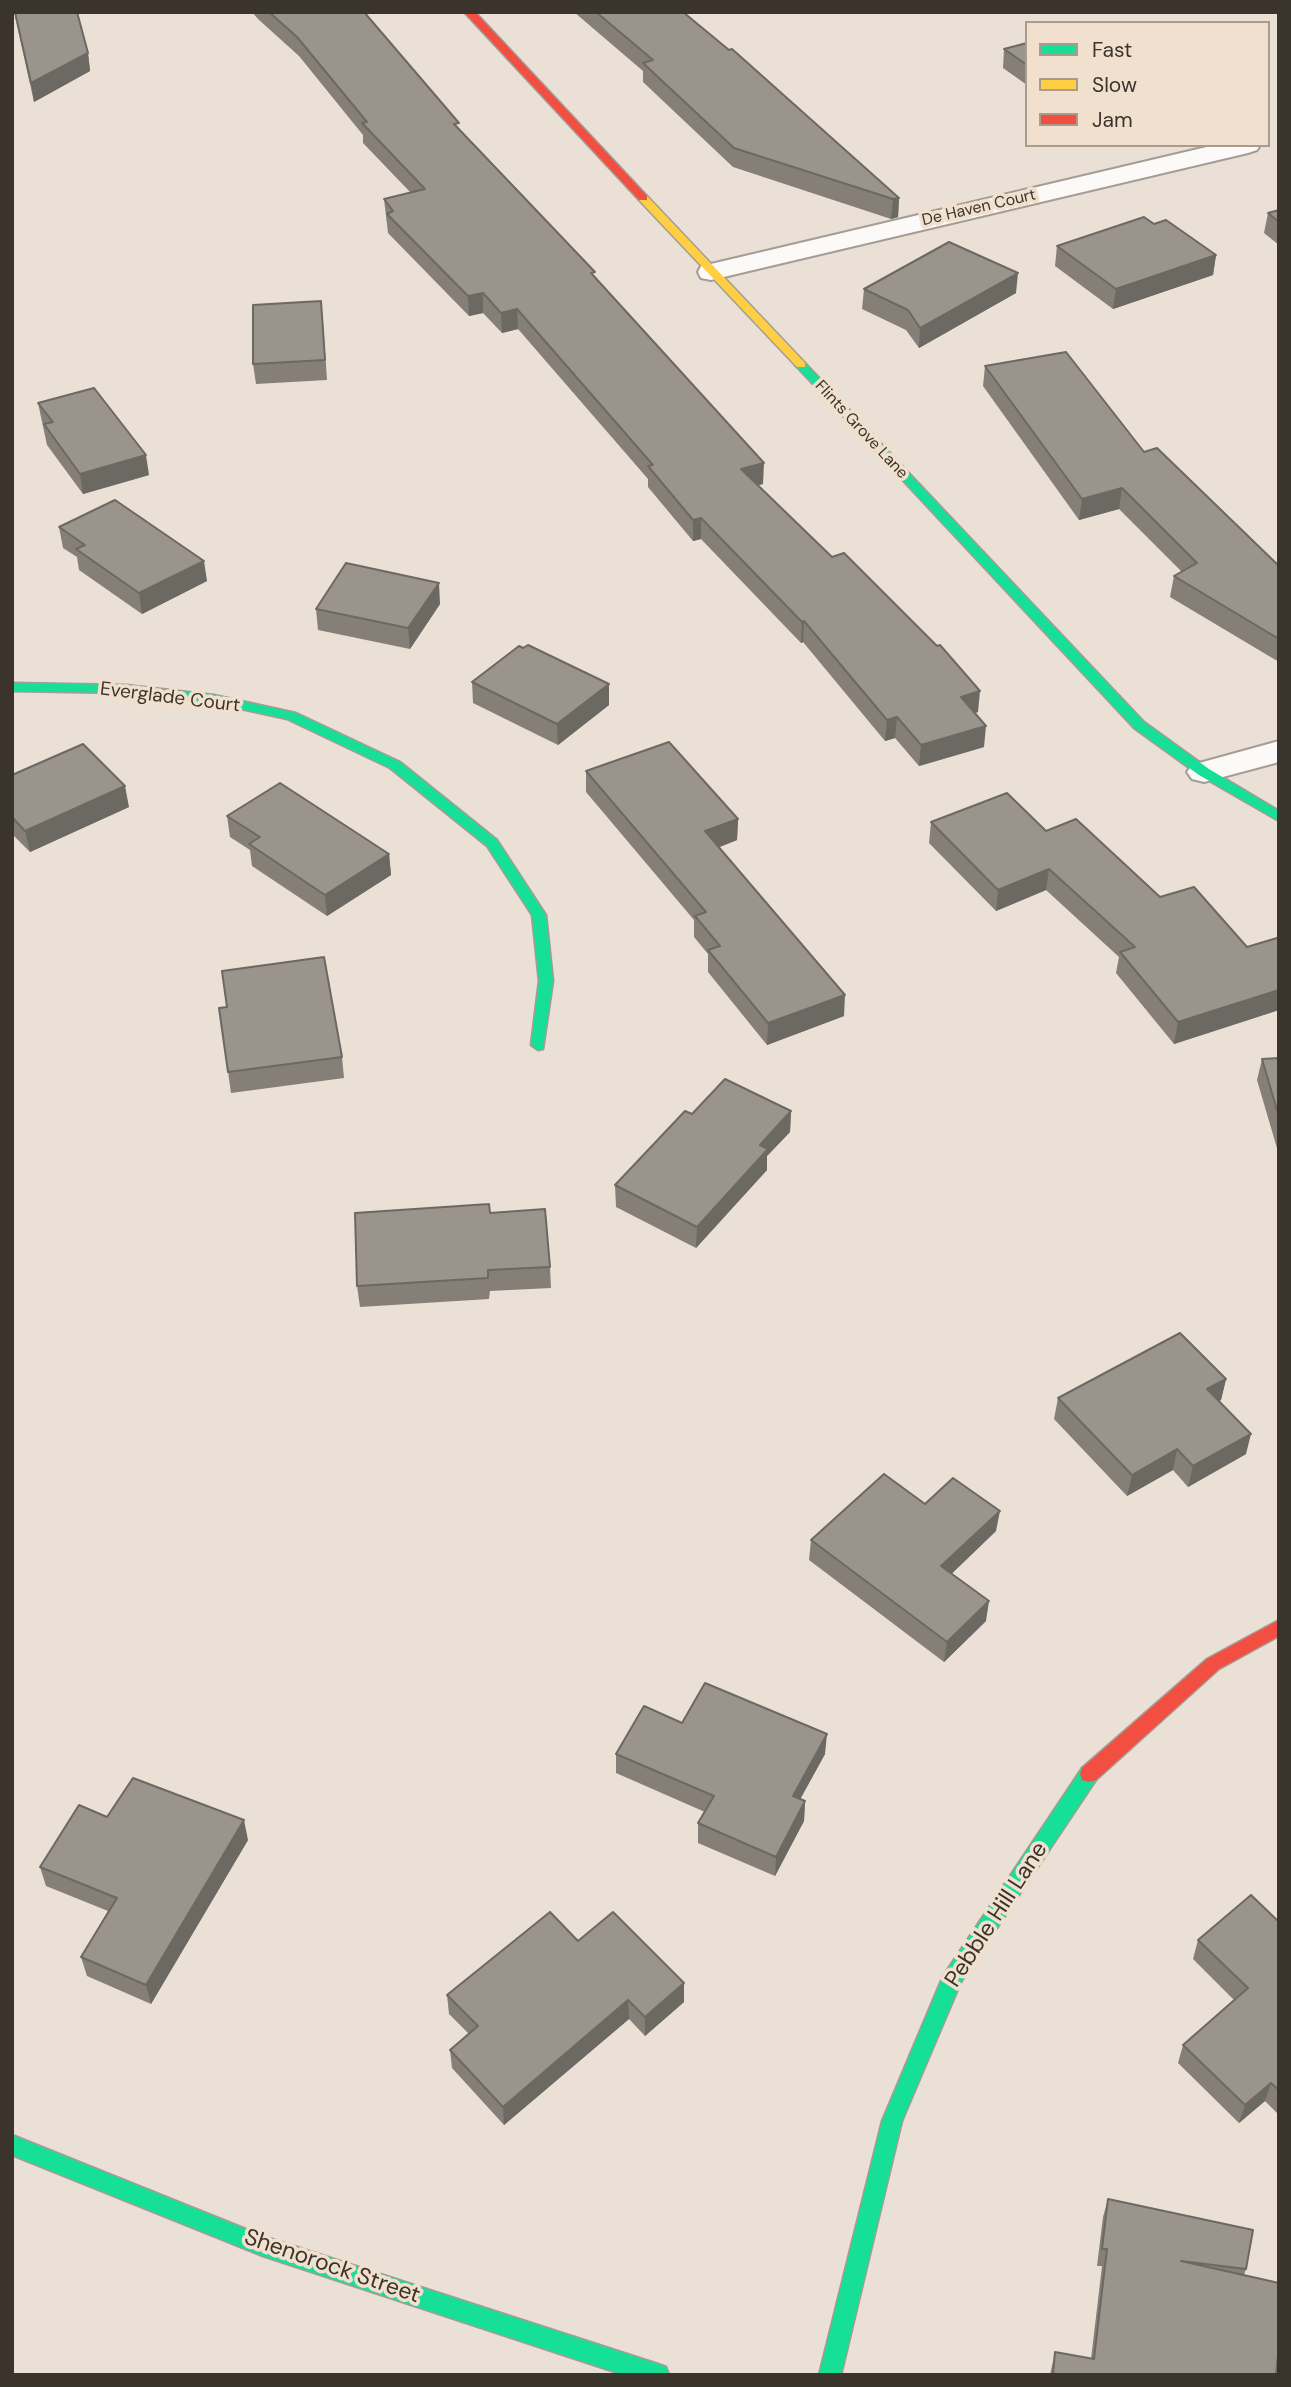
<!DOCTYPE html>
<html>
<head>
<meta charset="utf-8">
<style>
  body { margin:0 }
  #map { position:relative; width:1291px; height:2387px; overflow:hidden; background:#eae0d6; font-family:"DM Sans",sans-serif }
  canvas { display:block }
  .frame { position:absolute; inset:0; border:14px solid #3b342d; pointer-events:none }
  .legend { position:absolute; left:1025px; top:21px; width:245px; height:126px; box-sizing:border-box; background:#f2e0ce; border:2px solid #a99b8e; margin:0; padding:9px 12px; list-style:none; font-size:21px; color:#3b342d }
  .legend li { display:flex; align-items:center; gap:14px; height:35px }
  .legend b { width:35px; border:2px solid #a99b8e }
</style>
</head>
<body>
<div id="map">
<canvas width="1291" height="2387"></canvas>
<div class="frame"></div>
<ul class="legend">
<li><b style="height:9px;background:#16e098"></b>Fast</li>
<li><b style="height:9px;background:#ffcf43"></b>Slow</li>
<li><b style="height:9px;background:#f24e42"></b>Jam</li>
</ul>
</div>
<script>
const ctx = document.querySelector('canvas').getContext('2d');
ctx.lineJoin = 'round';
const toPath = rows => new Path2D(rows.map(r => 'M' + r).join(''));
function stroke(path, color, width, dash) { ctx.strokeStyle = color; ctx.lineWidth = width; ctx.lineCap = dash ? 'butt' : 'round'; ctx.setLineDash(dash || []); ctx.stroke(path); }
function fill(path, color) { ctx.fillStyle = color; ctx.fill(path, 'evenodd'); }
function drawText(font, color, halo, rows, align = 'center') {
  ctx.font = font + ' "DM Sans",sans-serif'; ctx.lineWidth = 7; ctx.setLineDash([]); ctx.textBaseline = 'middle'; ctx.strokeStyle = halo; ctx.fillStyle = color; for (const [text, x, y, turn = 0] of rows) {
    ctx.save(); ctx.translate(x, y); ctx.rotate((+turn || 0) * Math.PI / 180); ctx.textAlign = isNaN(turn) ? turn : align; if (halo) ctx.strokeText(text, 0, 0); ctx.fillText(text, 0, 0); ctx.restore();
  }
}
const street = toPath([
  [1215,145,1260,145,1257,150,1248,153,711,280,701,278,698,272,701,266,711,264,1215,145],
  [1279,741,1279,762,1204,782,1192,779,1187,772,1192,765,1279,741]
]);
const fast = toPath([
  [801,362,805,363,1144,722,1209,769,1279,811,1279,821,1199,775,1134,728,797,367,795,365,801,362],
  [12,683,126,685,214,695,296,713,400,762,497,840,546,915,553,981,543,1049,538,1050,531,1045,539,981,532,915,487,846,390,768,287,719,214,703,126,693,12,691,12,683],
  [1089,1766,1096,1768,1098,1774,1096,1780,961,1982,902,2121,841,2375,819,2375,882,2121,943,1976,1082,1768,1089,1766],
  [12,2135,263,2236,658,2364,666,2367,669,2375,624,2375,263,2256,12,2155,12,2135]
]);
const slow = toPath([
  [639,196,647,196,805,363,805,367,797,367,639,200,639,196]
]);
const jam = toPath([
  [464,12,475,12,647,196,647,200,639,200,464,12],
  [1279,1620,1279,1636,1219,1669,1096,1780,1089,1782,1082,1780,1080,1774,1082,1768,1207,1659,1279,1620]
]);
stroke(street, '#a49c95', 4);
stroke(fast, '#a49c95', 3);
stroke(slow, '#a49c95', 3);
stroke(jam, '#a49c95', 3);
fill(street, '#fcfaf9');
fill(fast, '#16e098');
fill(slow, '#ffcf43');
fill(jam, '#f24e42');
fill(toPath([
  [14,12,77,12,88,53,90,71,34,102],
  [252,12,364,12,460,130,595,277,763,484,758,485,978,712,975,713,984,747,919,766,895,738,885,741,803,642,801,643,701,539,693,541,648,487,648,479,518,329,502,333,483,313,469,316,388,233,384,199,411,193,363,143,363,135,299,56,258,19],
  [574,12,683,12,899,198,898,217,891,219,733,167,643,82,643,71],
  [1027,43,1027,85,1003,68,1004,49],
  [1279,210,1279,245,1264,233,1268,213],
  [1154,224,1216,255,1213,275,1113,309,1055,266,1057,246],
  [864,289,1016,293,919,348,906,330,862,309],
  [323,321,327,380,256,384,253,364],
  [985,366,1144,452,1279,566,1279,662,1170,597,1174,576,1182,572,1119,509,1079,520,983,386],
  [38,403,149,475,83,494,47,445],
  [59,527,207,581,142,614,79,570,77,557,63,548],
  [440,604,410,649,318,630,316,609],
  [472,682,609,684,609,705,558,745,473,703],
  [586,771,738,819,737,840,719,847,844,1016,767,1045,708,972,708,954,694,937,694,920,586,792],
  [12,775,129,807,30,852,12,834],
  [227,816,389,854,391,875,327,916,252,866,250,850,230,837],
  [931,822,1046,831,1247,947,1279,939,1279,1010,1174,1044,1116,973,1119,957,1046,890,996,911,929,843],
  [219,1008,342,1057,344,1078,231,1093],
  [1279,1058,1279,1155,1257,1080,1262,1059],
  [791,1111,790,1132,767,1156,767,1170,696,1248,616,1207,615,1185,692,1114],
  [490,1213,550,1267,551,1288,490,1291,489,1299,360,1307,357,1286],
  [1226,1379,1221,1400,1219,1401,1246,1454,1188,1487,1173,1470,1127,1496,1054,1419,1058,1398],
  [925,1504,996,1531,951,1574,986,1621,944,1662,809,1560,811,1540],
  [682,1723,825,1754,800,1799,805,1801,804,1821,775,1876,698,1843,698,1823,705,1812,616,1773,616,1754],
  [107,1817,248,1840,151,2004,87,1976,81,1957,108,1911,46,1886,40,1867],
  [1279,1922,1279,2115,1265,2101,1239,2123,1178,2063,1183,2045,1234,2000,1193,1959,1198,1940],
  [578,1941,684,2002,645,2036,629,2019,504,2125,452,2068,450,2050,469,2034,449,2014,447,1995],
  [1108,2199,1246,2269,1244,2275,1276,2375,1050,2375,1055,2352,1091,2359,1102,2266,1097,2266,1103,2217]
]), '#857f78');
fill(toPath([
  [88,53,90,71,34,102,31,83],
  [899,198,898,217,891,219,893,199],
  [1216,255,1213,275,1113,309,1116,289],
  [1018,273,1016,293,919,348,920,328],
  [483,293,483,313,469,316,468,296],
  [517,309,518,329,502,333,501,313],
  [146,455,149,475,83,494,80,474],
  [764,463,763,484,740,490,741,469],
  [1122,488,1119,509,1079,520,1082,499],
  [701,518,701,539,693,541,693,520],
  [204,561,207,581,142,614,139,593],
  [439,583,440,604,410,649,408,628],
  [804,621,803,642,801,643,802,622],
  [609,684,609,705,558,745,557,724],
  [980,691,978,712,959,718,961,697],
  [897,717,895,738,885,741,887,720],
  [986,726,984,747,919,766,921,745],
  [125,786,129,807,30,852,25,831],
  [738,819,737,840,705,853,705,831],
  [389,854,391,875,327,916,325,895],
  [1049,869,1046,890,996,911,998,890],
  [1279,990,1279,1010,1174,1044,1178,1022],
  [845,995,844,1016,767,1045,768,1023],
  [791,1111,790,1132,767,1156,767,1170,696,1248,697,1227,760,1145],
  [1226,1379,1221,1400,1202,1410,1207,1389],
  [1251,1434,1246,1454,1188,1487,1193,1466],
  [1177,1449,1173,1470,1127,1496,1132,1475],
  [1000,1511,996,1531,938,1587,941,1566],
  [989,1601,986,1621,944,1662,947,1642],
  [827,1734,825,1754,791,1816,793,1796],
  [805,1801,804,1821,775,1876,776,1857],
  [244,1820,248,1840,151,2004,146,1985],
  [684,1983,684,2002,645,2036,645,2017],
  [628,2000,629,2019,504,2125,503,2107],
  [1271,2083,1265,2101,1239,2123,1245,2105]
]), '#6c6862');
const building = toPath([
  [15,12,77,12,88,53,31,83,15,12],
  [269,12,364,12,459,123,454,124,595,272,591,273,764,463,741,469,832,557,844,553,937,646,940,645,980,691,961,697,986,726,921,745,897,717,887,720,804,621,802,622,701,518,693,520,648,466,653,465,517,309,501,313,483,293,468,296,387,214,393,211,384,199,425,189,362,123,367,122,297,37,269,12],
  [596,12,683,12,729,50,732,49,899,198,893,199,734,148,643,63,653,60,596,12],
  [1027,43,1027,65,1004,49,1027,43],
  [1279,210,1279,222,1268,213,1279,210],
  [1144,217,1154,224,1166,220,1216,255,1116,289,1057,246,1144,217],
  [949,242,1018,273,920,328,908,310,864,289,949,242],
  [321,301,325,360,253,364,253,305,321,301],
  [1066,352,1144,452,1157,448,1279,566,1279,639,1174,576,1197,563,1122,488,1082,499,985,366,1066,352],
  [94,388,146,455,80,474,44,424,53,422,38,403,94,388],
  [115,500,204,561,139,593,76,549,85,545,59,527,115,500],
  [346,563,439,583,408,628,316,609,346,563],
  [528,645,609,684,557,724,472,682,519,646,523,648,528,645],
  [669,742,738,819,705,831,845,995,768,1023,708,950,720,946,695,916,706,912,586,771,669,742],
  [83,744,125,786,25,831,12,817,12,775,83,744],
  [280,783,389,854,325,895,249,844,260,837,227,816,280,783],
  [1007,793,1046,831,1076,819,1160,897,1194,887,1247,947,1277,938,1279,939,1279,990,1178,1022,1120,952,1135,947,1049,869,998,890,931,822,1007,793],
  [324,957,342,1057,228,1072,219,1008,227,1007,222,971,324,957],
  [1279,1058,1279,1117,1262,1059,1279,1058],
  [725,1079,791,1111,760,1145,768,1149,697,1227,615,1185,685,1111,692,1114,725,1079],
  [489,1204,490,1213,545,1209,550,1267,488,1270,488,1278,357,1286,355,1213,489,1204],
  [1180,1333,1226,1379,1207,1389,1251,1434,1193,1466,1177,1449,1132,1475,1058,1398,1180,1333],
  [884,1474,925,1504,953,1478,1000,1511,941,1566,989,1601,947,1642,811,1540,884,1474],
  [705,1683,827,1734,793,1796,805,1801,776,1857,698,1823,714,1796,616,1754,644,1706,682,1723,705,1683],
  [133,1778,244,1820,146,1985,81,1957,117,1898,40,1867,79,1805,107,1817,133,1778],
  [1251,1895,1279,1922,1279,2090,1271,2083,1245,2105,1183,2045,1248,1988,1198,1940,1251,1895],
  [550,1912,578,1941,613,1912,684,1983,645,2017,628,2000,503,2107,450,2050,478,2026,447,1995,550,1912],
  [1108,2199,1253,2230,1246,2269,1181,2261,1279,2283,1279,2345,1276,2375,1053,2375,1055,2352,1094,2359,1107,2249,1102,2249,1108,2199]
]);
fill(building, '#9b948c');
stroke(building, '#6c6862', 2);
drawText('16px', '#3b342d', '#f2e0ce', [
  ["De Haven Court",979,208,-13],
  ["Flints Grove Lane",861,430,47]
]);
drawText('19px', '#3b342d', '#f2e0ce', [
  ["Everglade Court",170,698,7]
]);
drawText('23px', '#3b342d', '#f2e0ce', [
  ["Pebble Hill Lane",997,1915,-57],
  ["Shenorock Street",332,2267,19]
]);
</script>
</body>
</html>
